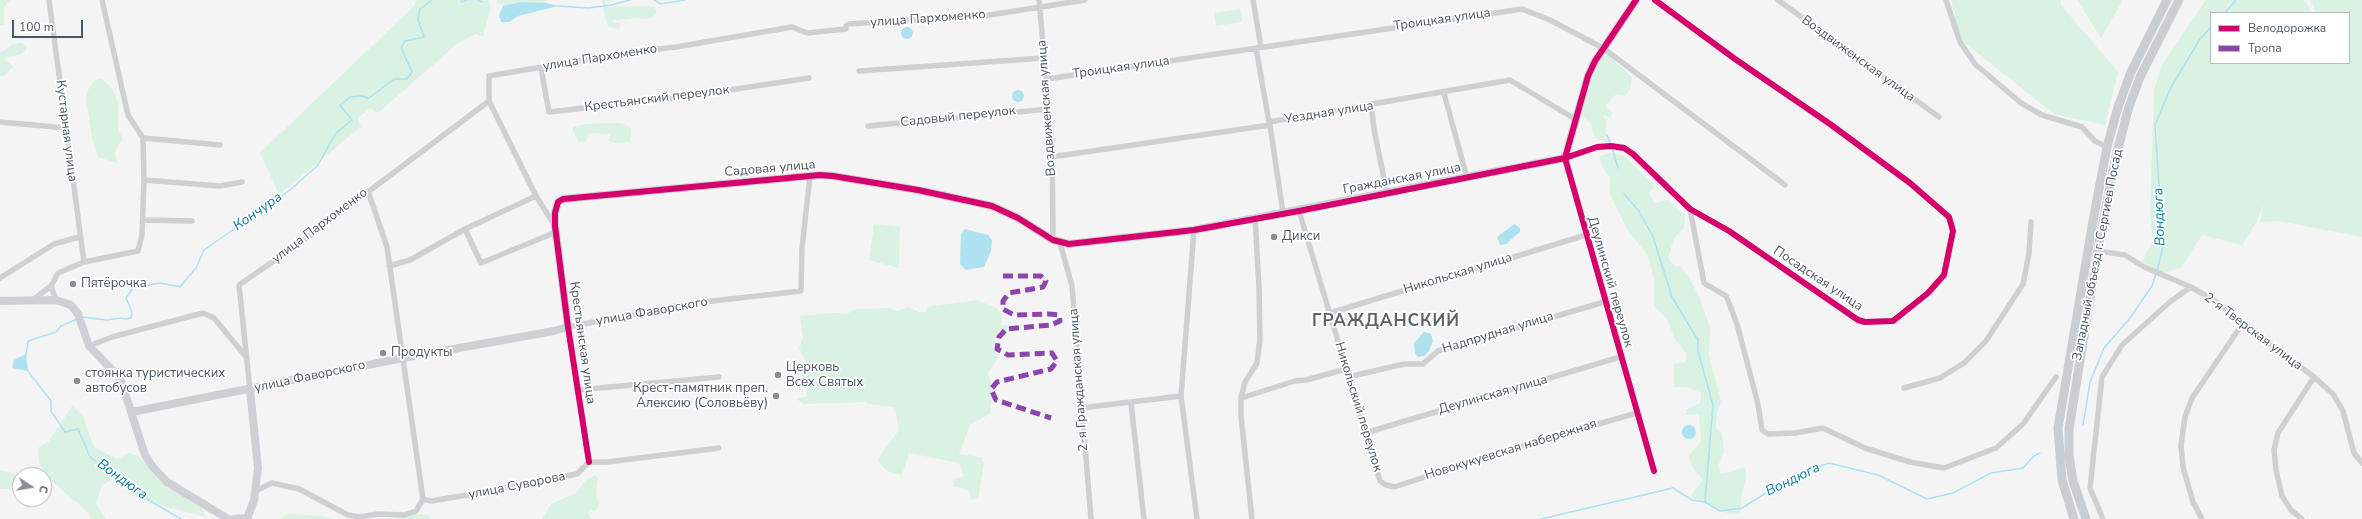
<!DOCTYPE html>
<html>
<head>
<meta charset="utf-8">
<style>
  body { margin:0 }
  #map { position:relative; width:2362px; height:519px; overflow:hidden; background:#f4f4f4; font-family:"Nunito Sans",sans-serif }
  canvas { display:block }
  .legend { position:absolute; left:2210px; top:12px; width:140px; height:52px; box-sizing:border-box; background:#fff; border:1px solid #b7bbc0; margin:0; padding:5px 7px; list-style:none; font-size:12px; color:#4a5661 }
  .legend li { display:flex; align-items:center; gap:8px; height:20px }
  .legend b { width:20px; border:1px solid #b7bbc0 }
  .north { position:absolute; left:12px; top:467px; width:40px; height:40px; box-sizing:border-box; background:#fff; border:1px solid #b7bbc0; border-radius:50%; rotate:102deg; font-size:11px; font-weight:700; line-height:16px; text-align:center; color:#4a5661 }
  .north::after { content:''; display:block; margin:auto; width:14px; height:18px; background:#868d94; clip-path:polygon(50% 0,100% 100%,50% 72%,0 100%) }
  .scale { position:absolute; left:12px; top:20px; width:71px; height:18px; box-sizing:border-box; border:2px solid #4a5661; border-top:0; padding-left:5px; font-size:12px; line-height:14px; white-space:nowrap; color:#4a5661; -webkit-text-stroke:3px #fff; paint-order:stroke }
</style>
</head>
<body>
<div id="map">
<canvas width="2362" height="519"></canvas>
<ul class="legend">
<li><b style="height:5px;background:#d6006c"></b>Велодорожка</li>
<li><b style="height:5px;background:#8e44ad"></b>Тропа</li>
</ul>
<div class="north">С</div>
<div class="scale">100 m</div>
</div>
<script>
const ctx = document.querySelector('canvas').getContext('2d');
ctx.lineJoin = 'round';
function fill(path, color) { ctx.fillStyle = color; ctx.fill(path, 'evenodd'); }
const toPath = rows => new Path2D(rows.map(r => 'M' + r).join(''));
function stroke(path, color, width, dash) { ctx.strokeStyle = color; ctx.lineWidth = width; ctx.lineCap = dash ? 'butt' : 'round'; ctx.setLineDash(dash || []); ctx.stroke(path); }
function drawText(font, color, halo, rows, align = 'center') {
  ctx.font = font + ' "Nunito Sans",sans-serif'; ctx.lineWidth = 3.5; ctx.setLineDash([]); ctx.textBaseline = 'middle'; ctx.strokeStyle = halo; ctx.fillStyle = color; for (const [text, x, y, turn = 0] of rows) {
    ctx.save(); ctx.translate(x, y); ctx.rotate((+turn || 0) * Math.PI / 180); ctx.textAlign = isNaN(turn) ? turn : align; if (halo) ctx.strokeText(text, 0, 0); ctx.fillText(text, 0, 0); ctx.restore();
  }
}
fill(toPath([
  [0,0,10,0,4,7,4,25,0,25],
  [416,0,488,0,491,7,483,37,476,34,458,43,378,113,370,108,358,118,361,127,279,194,260,153,415,5],
  [497,0,547,0,546,3,521,2,503,6,497,3],
  [602,0,616,0,606,1,605,3,610,7,653,6,656,9,656,14,652,18,643,19,635,18,612,21,621,24,619,29,609,27,606,22],
  [1951,0,2061,0,2061,5,2118,72,2105,125,2054,114,1960,39],
  [2077,0,2123,0,2101,38],
  [2206,0,2304,0,2312,13,2211,13,2211,63,2349,63,2349,13,2316,13,2310,0,2362,0,2362,237,2279,221,2260,222,2264,204,2257,221,2242,245,2202,235,2181,268,2162,273,2142,262,2153,240,2150,213,2154,91,2161,66],
  [1240,9,1242,22,1216,26,1214,13],
  [21,43,26,46,26,50,21,54,5,58,4,61,9,62,13,67,5,76,0,76,0,53,13,44],
  [1607,54,1632,77,1630,89,1625,96,1615,95,1606,106,1613,113,1610,117,1603,115,1606,123,1605,131,1611,140,1606,142,1595,138,1591,124,1582,116,1582,108,1593,73,1602,57],
  [101,78,113,89,118,104,118,127,123,141,118,145,115,154,117,163,98,157,92,138,86,98,88,90,95,80],
  [619,123,627,125,631,130,630,142,615,143,609,141,610,134,589,133,586,141,578,142,573,131,573,127,587,124],
  [1611,153,1623,155,1654,186,1649,193,1655,203,1667,200,1685,215,1684,228,1674,238,1668,258,1674,266,1680,266,1687,274,1699,296,1710,328,1709,355,1721,401,1717,412,1716,428,1722,433,1724,452,1718,466,1720,473,1730,472,1744,467,1747,475,1742,492,1740,514,1730,514,1690,497,1703,480,1692,467,1689,455,1701,442,1699,414,1685,415,1687,409,1700,403,1701,393,1688,387,1674,387,1674,364,1686,362,1686,353,1674,338,1668,320,1654,306,1654,279,1648,256,1627,229,1610,195,1610,178,1603,168,1599,156],
  [874,224,900,227,899,268,869,260],
  [976,300,995,307,1002,314,1001,325,1012,326,1010,331,999,331,993,346,998,358,988,373,993,389,990,414,970,425,959,454,981,457,984,463,978,498,971,500,969,489,954,487,953,479,964,476,959,463,909,453,902,475,887,471,877,460,899,430,895,407,867,404,866,402,803,404,797,399,807,396,807,377,804,373,807,363,799,348,803,338,800,316,834,313,847,314,855,309,890,308,896,311,909,307,919,312,925,312,928,307],
  [72,406,83,416,94,447,117,459,129,453,140,457,154,475,169,489,177,492,201,507,206,517,140,500,113,479,102,485,96,504,106,519,91,519,89,513,49,479,39,463,38,448,49,441],
  [0,470,12,473,18,477,20,486,12,485,9,489,0,489],
  [595,475,598,478,596,494,599,506,595,511,590,509,588,514,592,519,542,519,551,504,576,493,586,480],
  [287,514,323,516,333,519,280,519],
  [417,514,428,515,431,519,390,519]
]), '#d9f2e3');
fill(toPath([
  [521,2,546,3,558,6,518,16,509,22,501,22,499,15,503,6],
  '901 33a6 6 0 1 1 12 0a6 6 0 1 1-12 0Z',
  '1012 96a6 6 0 1 1 12 0a6 6 0 1 1-12 0Z',
  [1514,224,1520,228,1520,232,1506,244,1500,245,1497,237],
  [965,229,988,235,992,240,991,251,984,267,966,270,960,264,961,234],
  [1424,332,1431,334,1433,341,1429,351,1424,356,1418,357,1415,354,1414,343],
  [26,354,28,371,12,368,14,360],
  '1682 432a7 7 0 1 1 14 0a7 7 0 1 1-14 0Z'
]), '#aee2f0');
stroke(toPath([
  [461,0,462,2,467,0],
  [478,0,482,2],
  [654,0,661,4,685,0],
  [557,6,589,8,611,5,630,0],
  [2225,13,2236,0],
  [1607,135,1611,145],
  [1612,148,1618,168],
  [1624,194,1639,211,1653,237,1672,297,1698,340,1698,351,1713,405,1705,502],
  [2157,271,2163,247,2155,125,2170,89,2200,39,2211,27],
  [82,317,107,320,121,318,126,319,131,318,132,312,126,298,133,288,160,283,180,287,196,268,204,250,290,190,318,165,336,133,352,120,340,105,350,97,361,96,369,98,394,79,407,79,412,72,401,48,405,41,424,37,418,19,420,9,432,0],
  [26,356,28,341,56,332,61,326,77,319],
  [27,370,51,401,51,411,65,432,78,429,90,457,150,501,181,519],
  [2083,425,2090,382,2104,348,2130,318,2152,286,2156,274],
  [1541,519,1673,488,1692,500,1705,502,1720,511,1742,508,1787,480,1829,463,1878,475,1927,499,1953,493,1991,473,2023,468,2034,456,2040,453]
]), '#aee2f0', 1.5);
stroke(toPath([
  [49,0,84,262],
  [1039,0,1052,142,1053,240],
  [1253,0,1261,47],
  [1778,0,1939,117],
  [1946,0,1960,42,1975,64,2021,103,2042,115,2082,127,2095,141,2107,147],
  [1256,48,1269,122],
  [541,68,549,112,683,97,809,78],
  [859,71,1044,58],
  [1047,79,1522,9,1550,20,1603,48,1785,185],
  [1444,93,1467,178],
  [489,101,536,196,555,226],
  [1371,106,1375,135,1387,193],
  [0,122,66,128],
  [1270,125,1283,213],
  [868,126,1049,109],
  [143,138,220,145],
  [1051,157,1270,125,1269,122,1510,80,1575,119],
  [144,180,220,186,242,182],
  [368,191,387,247,423,499,431,501,467,495,577,474,589,462,607,462,719,448],
  [1690,209,1704,283,1726,296,1729,303,1737,324,1758,404,1762,430,1768,434,1795,433,1823,428,1865,448,1910,462,1944,468,1996,448,2023,424,2056,377],
  [1299,211,1380,481,1386,485,1394,487,1524,445,1637,413],
  [144,220,192,221],
  [465,229,481,263,556,232],
  [1194,230,1181,396,1197,519],
  [1060,243,1072,286,1091,519],
  [2098,251,2125,255,2144,267,2191,287,2215,301,2314,377,2333,394,2343,411,2354,453,2362,463],
  [389,266,410,260,465,229,536,196],
  [0,278,54,244,79,237],
  [51,286,56,300],
  [33,300,51,286,58,273,84,262,138,251,142,235,144,180,143,138,128,115,102,0],
  [1330,313,1586,235],
  [89,346,112,337,203,313,214,318,247,358],
  [1348,377,1404,364,1423,364,1438,351,1604,302],
  [1904,388,1940,378,1964,363,1986,341,2023,284,2029,253,2031,222],
  [250,390,239,285,304,240,489,101,489,76,630,52,676,47,792,27,807,33,846,29,846,26,849,24,983,16,1085,0],
  [577,390,719,377],
  [1241,398,1295,381,1306,380,1346,369],
  [1131,403,1144,519],
  [1081,408,1181,396],
  [1365,433,1620,357],
  [589,462,568,327,686,304,801,291,802,248,810,176],
  [1654,471,1565,158,1597,147,1611,146,1624,148,1633,154,1690,209,1729,231,1858,320,1865,322,1893,321,1928,293,1944,275,1953,231,1949,217,1910,183,1830,124,1735,59,1655,0],
  [255,491,272,483,299,489,348,515,359,517,378,514,404,515,416,511,423,499],
  [1252,519,1241,416,1241,398,1245,382,1257,363,1260,339,1259,287,1255,218],
  [2103,519,2090,488,2102,377,2122,345,2171,301,2191,287],
  [2202,519,2193,502,2183,467,2181,445,2185,417,2192,398,2243,323],
  [2302,519,2291,510,2282,496,2276,470,2274,450,2278,433,2314,377]
]), '#ced0d2', 5.5);
stroke(toPath([
  [0,301,56,300,71,305,78,314,89,346,120,378,145,455,152,466,167,482,228,519],
  [132,412,403,358,554,331,568,327,555,226,555,213,558,202,563,199,820,175,833,176,918,190,992,206,1018,218,1053,240,1069,244,1194,230,1565,158,1588,76,1595,61,1636,0],
  [234,519,248,518],
  [247,519,254,500,258,468,250,390]
]), '#ced0d4', 8);
stroke(toPath([
  [2074,519,2062,480,2058,428,2093,221,2107,147,2118,107,2131,72,2167,0],
  [2086,519,2073,481,2069,456,2069,429,2100,237,2116,156,2128,110,2140,77,2179,0]
]), '#caced1', 9);
stroke(toPath([
  [1003,276,1041,276,1046,281,1043,287,1009,293,1003,301,1003,309,1014,315,1049,314,1059,315,1060,321,1051,325,1006,329,999,337,997,349,1008,355,1052,353,1057,361,1051,369,997,382,991,389,996,400,1051,418]
]), '#8e44ad', 5, [10, 5]);
stroke(toPath([
  [589,462,568,327,555,226,555,213,558,202,563,199,820,175,833,176,918,190,992,206,1018,218,1053,240,1069,244,1194,230,1299,211,1565,158,1588,76,1595,61,1636,0],
  [1654,471,1565,158,1597,147,1611,146,1624,148,1633,154,1690,209,1729,231,1858,320,1865,322,1893,321,1928,293,1944,275,1953,231,1949,217,1910,183,1830,124,1735,59,1655,0]
]), '#d6006c', 6);
for (const [x, y, r, color] of [
  [1274,237,4,"#868d94"],
  [73,284,4,"#868d94"],
  [383,353,4,"#868d94"],
  [778,375,4,"#868d94"],
  [77,381,4,"#868d94"],
  [776,396,4,"#868d94"]
]) { const dot = new Path2D(); dot.arc(x, y, r, 0, 2 * Math.PI); ctx.fillStyle = color; ctx.fill(dot); stroke(dot, '#fff', 1.5); }
drawText('13px', '#4a5661', '#fff', [
  ["улица Пархоменко",928,19,-4],
  ["Троицкая улица",1442,20,-8],
  ["улица Пархоменко",600,58,-9],
  ["Воздвиженская улица",1858,59,36],
  ["Троицкая улица",1121,68,-8],
  ["Крестьянский переулок",657,99,-7],
  ["Воздвиженская улица",1047,108,-94],
  ["Уездная улица",1329,113,-9],
  ["Садовый переулок",958,117,-6],
  ["Кустарная улица",66,131,83],
  ["Садовая улица",770,169,-5],
  ["Гражданская улица",1402,179,-11],
  ["улица Пархоменко",320,226,-37],
  ["Западный объезд г. Сергиев Посад",2098,255,-79],
  ["Никольская улица",1458,274,-17],
  ["Посадская улица",1818,279,34],
  ["Деулинский переулок",1610,282,74],
  ["улица Фаворского",652,312,-10],
  ["2-я Тверская улица",2253,332,37],
  ["Надпрудная улица",1498,333,-17],
  ["Крестьянская улица",582,343,82],
  ["улица Фаворского",310,377,-12],
  ["2-я Гражданская улица",1079,380,-94],
  ["Деулинская улица",1493,395,-16],
  ["Никольский переулок",1358,407,73],
  ["Новокукуевская набережная",1511,450,-17],
  ["улица Суворова",517,486,-11]
]);
drawText('13px', '#4a5661', '#fff', [
  ["Дикси",1282,237],
  ["Пятёрочка",81,284],
  ["Продукты",391,353],
  ["Церковь",786,368],
  ["Всех Святых",786,383],
  ["стоянка туристических",85,374],
  ["автобусов",85,389],
  ["Крест-памятник преп.",768,389,"right"],
  ["Алексию (Соловьёву)",768,404,"right"]
], 'left');
drawText('italic 14px', '#0c7c9b', '#fff', [
  ["Кончура",258,212,-35],
  ["Вондюга",2160,217,-92],
  ["Вондюга",122,480,36],
  ["Вондюга",1793,480,-26]
]);
ctx.letterSpacing = '1px';
drawText('bold 17px', '#5f6368', '#fff', [
  ["ГРАЖДАНСКИЙ",1386,322]
]);
ctx.letterSpacing = '0px';
</script>
</body>
</html>
